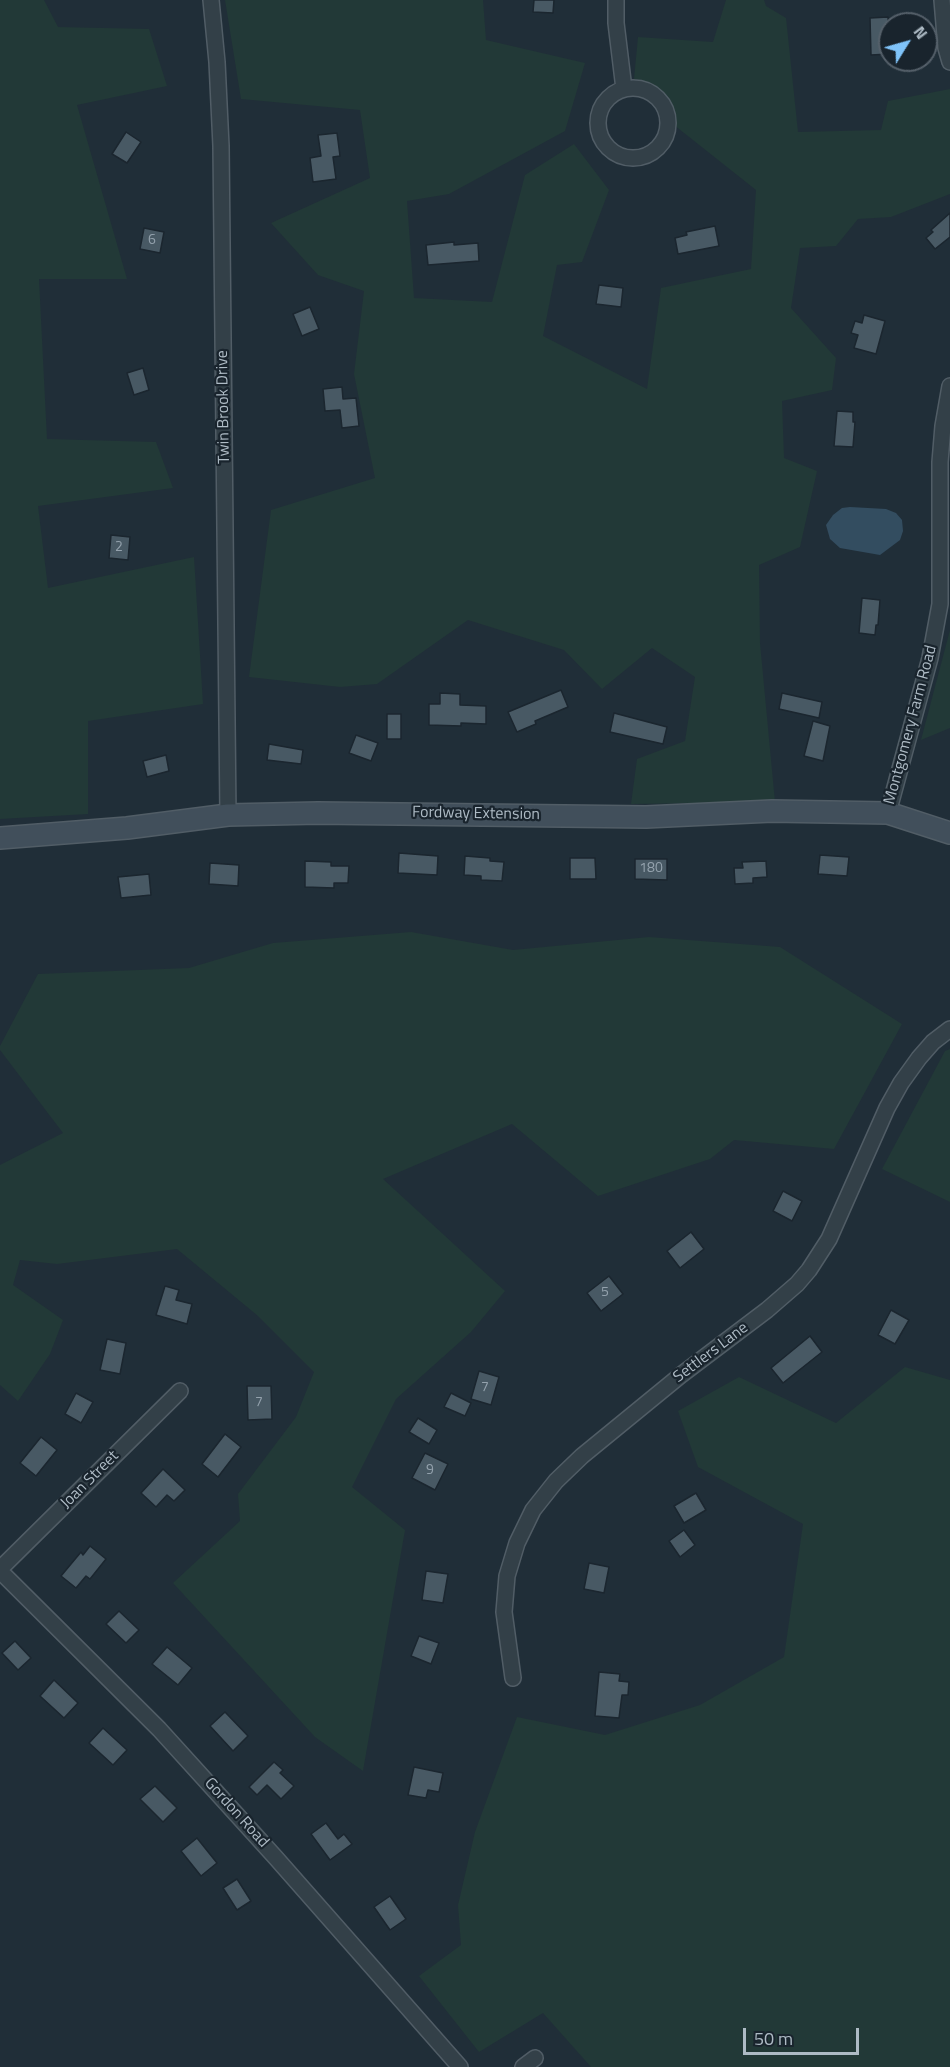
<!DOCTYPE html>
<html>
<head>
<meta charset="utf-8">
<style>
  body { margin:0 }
  #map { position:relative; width:950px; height:2067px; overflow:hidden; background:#202e38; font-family:"Titillium Web",sans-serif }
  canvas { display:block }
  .north { position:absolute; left:878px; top:12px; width:60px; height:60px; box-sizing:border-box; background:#19242d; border:2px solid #55606a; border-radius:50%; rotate:53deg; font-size:16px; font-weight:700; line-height:24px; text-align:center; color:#aebbc5 }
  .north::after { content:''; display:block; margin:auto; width:21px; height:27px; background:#7fc3f9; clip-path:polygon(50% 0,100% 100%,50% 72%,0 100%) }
  .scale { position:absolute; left:743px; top:2028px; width:116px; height:27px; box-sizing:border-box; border:3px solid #aebbc5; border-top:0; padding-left:8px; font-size:18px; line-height:21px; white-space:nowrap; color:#aebbc5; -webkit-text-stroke:4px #19242d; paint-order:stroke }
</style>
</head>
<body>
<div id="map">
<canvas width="950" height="2067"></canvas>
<div class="north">N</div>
<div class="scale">50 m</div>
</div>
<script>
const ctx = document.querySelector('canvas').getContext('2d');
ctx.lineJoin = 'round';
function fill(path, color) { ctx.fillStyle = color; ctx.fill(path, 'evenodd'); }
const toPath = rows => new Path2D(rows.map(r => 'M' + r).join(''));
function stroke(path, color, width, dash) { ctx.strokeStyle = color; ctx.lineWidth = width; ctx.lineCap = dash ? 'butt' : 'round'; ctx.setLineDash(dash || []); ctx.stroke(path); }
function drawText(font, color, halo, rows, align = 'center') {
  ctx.font = font + ' "Titillium Web",sans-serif'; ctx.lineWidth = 4.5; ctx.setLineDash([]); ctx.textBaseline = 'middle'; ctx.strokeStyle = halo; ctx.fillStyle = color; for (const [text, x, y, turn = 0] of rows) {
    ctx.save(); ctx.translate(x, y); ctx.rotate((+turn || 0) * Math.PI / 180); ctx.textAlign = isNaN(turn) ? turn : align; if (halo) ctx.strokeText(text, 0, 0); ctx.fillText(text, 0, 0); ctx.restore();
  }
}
fill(toPath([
  [0,0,44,0,58,27,149,29,167,86,77,105,127,279,39,279,47,439,156,442,173,488,38,506,48,588,194,557,203,704,88,721,88,814,0,819],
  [225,0,483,0,486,40,585,63,565,131,449,194,407,201,414,298,492,302,525,175,574,144,609,190,582,262,557,265,543,336,647,389,661,288,751,269,756,190,674,125,666,97,634,79,638,37,713,42,726,0,764,0,766,6,786,18,798,132,881,130,888,101,950,89,950,194,891,217,858,219,836,246,800,248,791,308,836,358,832,390,782,401,784,458,817,471,800,547,759,565,760,643,775,802,631,804,637,759,685,741,695,677,652,648,602,689,564,650,468,620,377,684,340,687,249,677,271,510,375,478,354,374,364,291,318,275,271,223,370,178,360,110,241,99],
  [950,630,950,728,921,740],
  [411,932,513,950,649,937,780,947,902,1024,834,1149,734,1140,710,1159,598,1196,512,1124,383,1179,505,1291,471,1332,396,1399,352,1487,405,1530,363,1771,315,1737,173,1583,240,1521,238,1494,296,1417,314,1372,258,1316,177,1249,57,1264,20,1260,13,1285,63,1320,50,1354,18,1401,0,1385,0,1165,63,1133,0,1050,0,1046,38,974,189,968,273,943],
  [950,1049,950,1202,882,1169,945,1051],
  [905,1367,950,1380,950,2067,591,2067,543,2013,479,2052,419,1976,461,1945,458,1905,475,1832,517,1717,605,1735,700,1705,784,1657,803,1524,698,1467,678,1411,739,1377,836,1423]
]), '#223937');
fill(toPath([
  [850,507,886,509,896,513,902,520,903,531,900,540,880,555,840,548,830,539,826,525,833,515,842,508]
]), '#334d60');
const building = toPath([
  [534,0,554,0,553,13,533,12,534,0],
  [888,17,890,54,871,55,870,18,888,17],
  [126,132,141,142,127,163,112,154,126,132],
  [337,133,340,156,333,157,336,179,313,182,310,158,321,156,318,135,337,133],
  [950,213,950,237,935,249,926,238,933,232,931,230,950,213],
  [715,226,719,246,678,254,675,238,687,235,686,232,715,226],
  [144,228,164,232,160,253,140,249,144,228],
  [454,242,454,245,478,243,479,261,428,265,426,245,454,242],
  [599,285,623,288,621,307,596,304,599,285],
  [310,307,319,329,302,336,293,314,310,307],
  [864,315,885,321,876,354,854,348,858,335,851,333,855,321,862,323,864,315],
  [143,368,149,390,134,395,127,373,143,368],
  [342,387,343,399,356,398,359,426,342,428,340,410,325,411,323,389,342,387],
  [837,411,853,412,853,422,855,422,853,447,834,446,837,411],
  [111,535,130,537,128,560,109,558,111,535],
  [862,598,880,600,878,625,876,625,875,635,859,633,862,598],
  [561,690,568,707,535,721,536,724,517,732,508,712,561,690],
  [440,693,460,694,460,705,486,706,486,724,461,723,461,726,429,725,429,704,440,704,440,693],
  [782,693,822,702,819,718,779,709,782,693],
  [614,713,667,727,663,744,610,732,614,713],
  [387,714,401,714,401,739,387,739,387,714],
  [813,721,830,726,823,761,804,756,813,721],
  [356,735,378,743,371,761,349,753,356,735],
  [269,744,303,750,301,764,267,760,269,744],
  [166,755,169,771,147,777,143,761,166,755],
  [399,853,438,856,437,875,398,873,399,853],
  [820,855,849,857,847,876,818,874,820,855],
  [465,856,490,858,490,861,504,862,502,881,481,880,481,876,464,875,465,856],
  [570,858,595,858,596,879,570,879,570,858],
  [635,859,667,859,667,880,635,879,635,859],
  [305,861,331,862,331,866,349,866,348,883,334,883,334,888,305,887,305,861],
  [766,861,767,877,753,878,753,883,735,884,734,868,743,868,742,862,766,861],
  [210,863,239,865,238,886,209,884,210,863],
  [149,874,151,895,121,898,118,877,149,874],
  [783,1191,802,1201,792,1221,773,1211,783,1191],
  [691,1232,704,1249,680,1268,667,1251,691,1232],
  [609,1276,623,1294,601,1311,587,1293,609,1276],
  [165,1286,179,1290,176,1300,192,1304,187,1324,156,1315,165,1286],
  [891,1310,909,1320,895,1344,878,1335,891,1310],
  [810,1336,822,1352,783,1383,771,1368,810,1336],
  [107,1339,126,1343,120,1374,100,1370,107,1339],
  [479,1371,499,1377,491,1405,471,1399,479,1371],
  [247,1386,271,1386,272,1419,248,1420,247,1386],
  [76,1393,93,1402,81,1423,65,1414,76,1393],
  [451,1393,471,1403,465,1416,444,1407,451,1393],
  [418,1418,437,1430,429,1444,409,1432,418,1418],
  [225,1434,241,1447,218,1477,202,1464,225,1434],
  [41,1437,57,1450,36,1476,20,1463,41,1437],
  [425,1453,448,1464,435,1490,412,1478,425,1453],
  [163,1469,185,1490,174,1501,167,1495,156,1507,141,1493,163,1469],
  [696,1493,706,1510,684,1523,674,1506,696,1493],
  [684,1530,695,1545,680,1557,669,1541,684,1530],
  [90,1546,106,1559,90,1579,86,1576,76,1588,61,1576,81,1552,83,1555,90,1546],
  [589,1563,609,1567,604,1593,584,1589,589,1563],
  [426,1571,448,1574,443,1603,422,1600,426,1571],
  [119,1611,139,1630,126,1643,106,1624,119,1611],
  [419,1636,439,1643,431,1664,411,1656,419,1636],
  [15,1641,31,1658,18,1670,2,1653,15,1641],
  [167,1647,192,1668,178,1685,152,1664,167,1647],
  [599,1672,620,1674,619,1681,629,1682,628,1695,622,1695,619,1718,595,1716,599,1672],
  [54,1680,78,1703,64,1718,40,1696,54,1680],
  [225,1712,248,1736,233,1751,210,1726,225,1712],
  [103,1728,127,1750,113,1765,89,1743,103,1728],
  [274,1762,283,1770,280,1773,294,1786,281,1799,267,1785,257,1795,249,1787,274,1762],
  [414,1767,443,1773,439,1792,428,1790,426,1798,408,1795,414,1767],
  [155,1786,177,1808,163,1822,140,1799,155,1786],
  [326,1823,338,1839,344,1834,352,1844,330,1860,311,1834,326,1823],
  [197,1838,217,1863,201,1876,181,1851,197,1838],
  [237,1879,251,1901,237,1910,223,1888,237,1879],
  [390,1896,406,1919,390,1930,374,1907,390,1896]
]);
fill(building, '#485964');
stroke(building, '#1b262f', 1.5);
const street = toPath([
  [211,0,217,62,221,146,228,815],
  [616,0,616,23,624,89],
  [942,0,946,48,950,62],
  '598 123a35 35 0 1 1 70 0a35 35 0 1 1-70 0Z',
  [888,813,930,658,940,604,940,462,943,426,950,386],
  [0,1569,180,1391],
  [0,1571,159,1729,276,1858,460,2067],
  [513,1678,504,1612,507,1576,517,1543,533,1510,556,1481,582,1456,681,1375,767,1310,797,1284,809,1270,829,1239,887,1108,901,1083,919,1058,933,1042,950,1029],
  [523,2067,535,2058]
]);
const secondary = toPath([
  [0,838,127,828,228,815,318,813,646,817,772,811,888,813,950,833]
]);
stroke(street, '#515d66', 18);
stroke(secondary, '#515d66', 24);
stroke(street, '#334048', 15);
stroke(secondary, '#414f5b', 21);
drawText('14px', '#94a2ad', null, [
  ["6",152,241],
  ["2",119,548],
  ["180",651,869],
  ["5",605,1293],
  ["7",485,1388],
  ["7",259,1403],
  ["9",430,1471]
]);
drawText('16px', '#aebbc5', '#19242d', [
  ["Twin Brook Drive",224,407,-91],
  ["Montgomery Farm Road",911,725,-75],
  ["Fordway Extension",476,814,1],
  ["Settlers Lane",711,1353,-37],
  ["Joan Street",90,1480,-45],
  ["Gordon Road",236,1813,48]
]);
</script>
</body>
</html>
